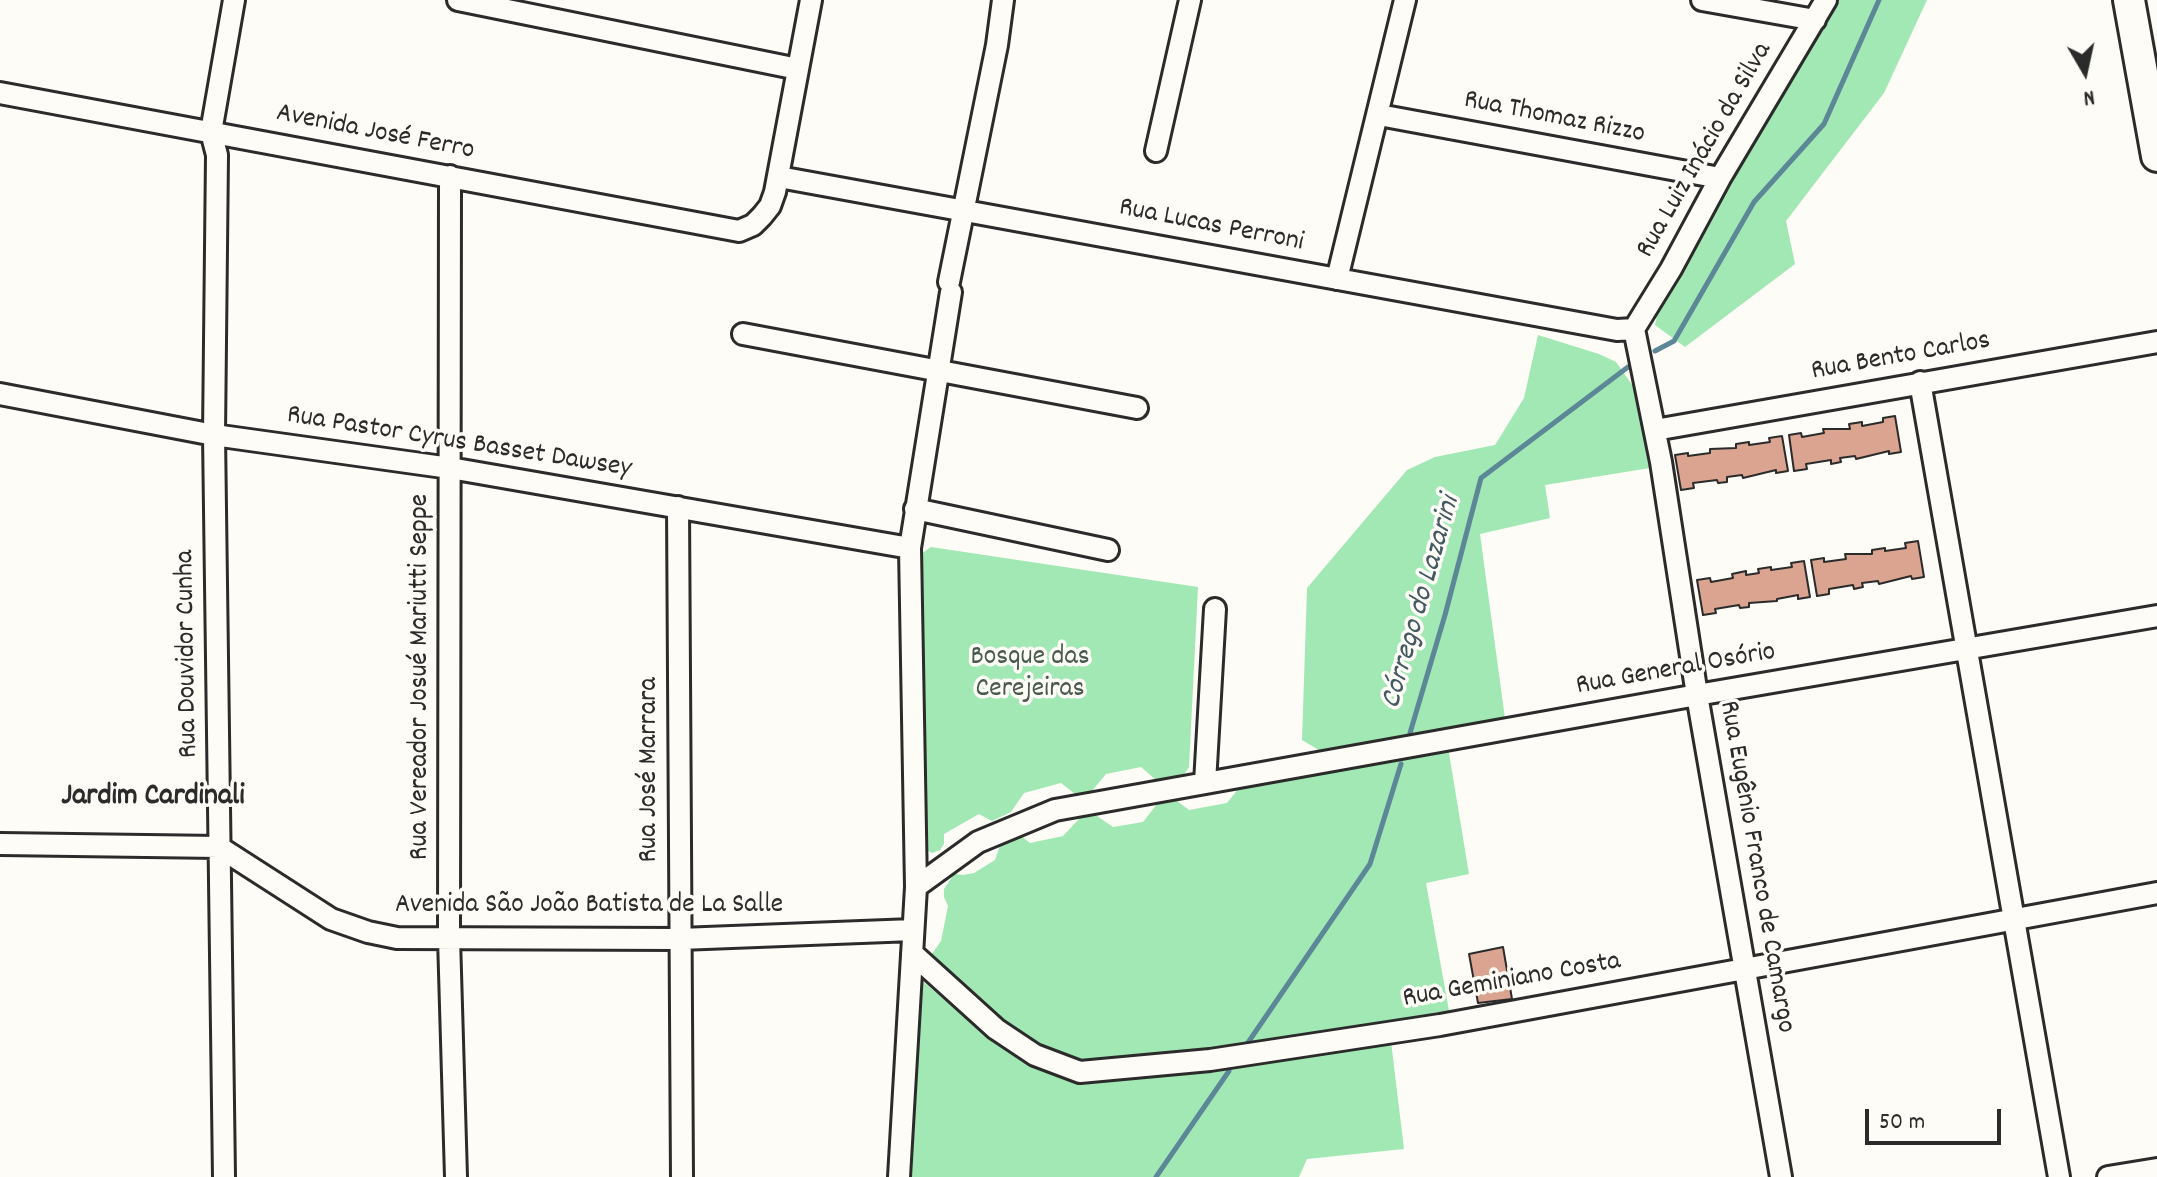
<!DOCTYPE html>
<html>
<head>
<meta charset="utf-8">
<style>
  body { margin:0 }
  #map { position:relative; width:2157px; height:1177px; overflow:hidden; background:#fdfcf7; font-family:Dekko,sans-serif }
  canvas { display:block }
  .north { position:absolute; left:2045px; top:32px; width:80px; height:80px; -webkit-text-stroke:6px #fdfcf7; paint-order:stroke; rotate:171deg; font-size:22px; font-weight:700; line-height:32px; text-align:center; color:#2b2b2b }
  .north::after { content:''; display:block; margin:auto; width:28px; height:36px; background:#2b2b2b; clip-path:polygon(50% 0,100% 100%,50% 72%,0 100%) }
  .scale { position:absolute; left:1865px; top:1109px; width:136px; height:36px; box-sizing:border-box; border:4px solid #2b2b2b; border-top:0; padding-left:10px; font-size:24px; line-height:28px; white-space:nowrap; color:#2b2b2b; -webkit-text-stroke:6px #fdfcf7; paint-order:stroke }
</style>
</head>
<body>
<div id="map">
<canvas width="2157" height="1177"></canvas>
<div class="north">N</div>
<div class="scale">50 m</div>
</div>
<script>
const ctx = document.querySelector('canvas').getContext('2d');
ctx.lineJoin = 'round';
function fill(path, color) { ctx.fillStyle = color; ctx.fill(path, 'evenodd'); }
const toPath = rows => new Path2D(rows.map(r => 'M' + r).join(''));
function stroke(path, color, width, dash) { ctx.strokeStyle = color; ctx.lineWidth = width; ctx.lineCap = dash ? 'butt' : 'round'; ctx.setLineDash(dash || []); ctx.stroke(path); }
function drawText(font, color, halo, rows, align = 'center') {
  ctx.font = font + ' Dekko,sans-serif'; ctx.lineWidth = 7; ctx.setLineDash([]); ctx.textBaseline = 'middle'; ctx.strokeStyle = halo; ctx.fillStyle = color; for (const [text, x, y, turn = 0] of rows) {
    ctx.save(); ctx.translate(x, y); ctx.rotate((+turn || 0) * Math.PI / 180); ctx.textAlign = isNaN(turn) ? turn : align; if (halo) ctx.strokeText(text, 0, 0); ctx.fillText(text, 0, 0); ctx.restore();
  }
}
fill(toPath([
  [1832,0,1927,0,1884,93,1786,221,1795,264,1685,347,1655,325,1659,307],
  [1538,335,1599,354,1616,362,1640,396,1650,468,1545,485,1550,518,1480,534,1506,726,1327,755,1302,740,1307,588,1407,470,1435,457,1495,445,1524,398],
  [931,547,1198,587,1189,767,1183,776,1156,780,1141,767,1106,774,1092,791,1075,794,1061,783,1024,793,1011,812,992,821,979,814,944,834,944,844,940,850,932,853,920,846,917,566,921,554],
  [1447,741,1469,874,1426,883,1451,1022,1390,1033,1404,1149,1307,1159,1299,1177,898,1177,905,966,989,1038,1074,1076,1079,1069,925,978,927,961,941,941,948,906,944,897,944,889,954,874,963,875,974,873,995,860,1002,840,1019,834,1030,843,1063,836,1080,818,1094,814,1113,827,1143,822,1157,804,1172,797,1189,810,1227,803,1238,789,1327,773,1338,760]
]), '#a2e8b4');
stroke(toPath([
  [1655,351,1674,341,1754,202,1824,124,1879,0],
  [1410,733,1445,615,1481,478,1628,367],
  [1245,1047,1370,864,1401,764],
  [1156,1177,1229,1071]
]), '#5c8796', 5);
const building = toPath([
  [1895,416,1901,452,1889,454,1889,451,1856,459,1855,456,1840,458,1841,462,1831,464,1831,460,1806,464,1807,469,1794,471,1789,435,1801,433,1802,437,1824,433,1823,429,1850,429,1849,424,1862,422,1862,426,1883,422,1883,418,1895,416],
  [1782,436,1788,471,1776,473,1776,470,1743,478,1742,475,1727,477,1727,482,1718,483,1717,480,1693,483,1694,488,1681,490,1675,455,1688,453,1688,456,1710,453,1710,449,1736,448,1736,444,1749,442,1749,445,1770,442,1769,438,1782,436],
  [1918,541,1924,577,1912,579,1911,576,1879,584,1878,581,1862,583,1863,587,1854,589,1853,585,1829,589,1829,594,1817,596,1811,560,1824,558,1824,562,1846,559,1845,554,1872,554,1872,550,1885,548,1885,551,1906,548,1905,543,1918,541],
  [1804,561,1810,597,1798,599,1798,595,1777,599,1777,601,1749,603,1749,607,1740,608,1739,605,1715,609,1716,613,1703,615,1697,580,1710,578,1711,582,1733,578,1732,574,1746,571,1746,575,1759,573,1758,569,1771,567,1771,570,1792,567,1791,563,1804,561],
  [1503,947,1512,999,1478,1003,1469,954,1503,947]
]);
fill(building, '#daa490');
stroke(building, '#2b2b2b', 2);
const street = toPath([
  [458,0,798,69],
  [1702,0,1815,20],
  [0,93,739,231,753,225,762,216,770,206,775,192,811,0],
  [1379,115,1720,178],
  [1156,151,1190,0],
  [450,176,449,938,456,1177],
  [779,177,1617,330,1634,329],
  [1337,279,1405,0],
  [949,282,997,45,1003,0],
  [1634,329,1661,462,1697,695,1781,1177],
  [1634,329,1671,269,1720,178,1826,0],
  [743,334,1137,408],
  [1920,382,2059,1177],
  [0,394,214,435,450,468,910,548],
  [1655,430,2157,342],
  [678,507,682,1177],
  [915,509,1108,550],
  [1205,783,1215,609],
  [0,844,219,847,331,919,368,932,397,938,680,939,913,930],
  [916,887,978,842,1055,810,1697,695,2157,616],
  [912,953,996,1029,1035,1055,1080,1072,1210,1060,1440,1025,2157,893],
  [224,1177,214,435,217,155,211,132,234,0],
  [899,1177,916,887,910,548,951,292],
  [2108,1177,2157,1169]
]);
const secondary = toPath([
  [2129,0,2157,156]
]);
stroke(street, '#2b2b2b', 26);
stroke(secondary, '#2b2b2b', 36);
stroke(street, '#fdfcf7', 20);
stroke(secondary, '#fdfcf7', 30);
drawText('28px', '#2b2b2b', '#fdfcf7', [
  ["Rua Thomaz Rizzo",1554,119,11],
  ["Avenida José Ferro",375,134,11],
  ["Rua Luiz Inácio da Silva",1706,151,-60],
  ["Rua Lucas Perroni",1211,227,11],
  ["Rua Bento Carlos",1901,358,-10],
  ["Rua Pastor Cyrus Basset Dawsey",459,444,9],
  ["Rua Douvidor Cunha",189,654,-91],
  ["Rua General Osório",1676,671,-10],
  ["Rua Vereador Josué Mariutti Seppe",422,677,-90],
  ["Rua José Marrara",651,770,-90],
  ["Rua Eugênio Franco de Camargo",1755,867,80],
  ["Avenida São João Batista de La Salle",589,907],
  ["Rua Geminiano Costa",1512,982,-10]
]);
drawText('28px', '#495a4d', '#fdfcf7', [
  ["Bosque das",1030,659],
  ["Cerejeiras",1030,691]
]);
drawText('italic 30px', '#445961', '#fdfcf7', [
  ["Córrego do Lazarini",1423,603,-74]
]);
drawText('bold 30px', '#2b2b2b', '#fdfcf7', [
  ["Jardim Cardinali",153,799]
]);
</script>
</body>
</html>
